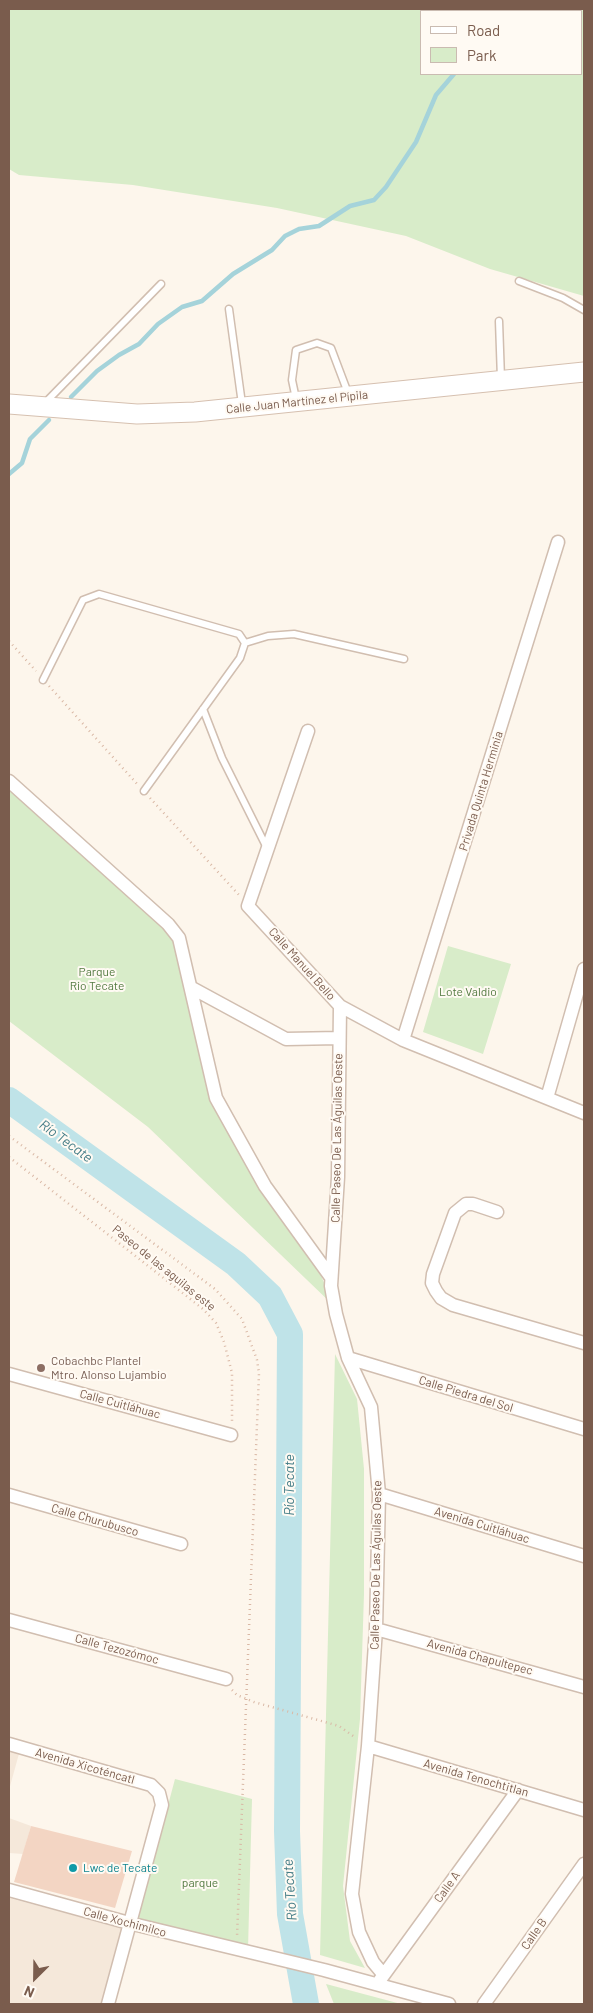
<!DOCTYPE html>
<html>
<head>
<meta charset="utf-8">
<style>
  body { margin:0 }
  #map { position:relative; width:593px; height:2013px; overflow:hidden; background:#fdf6ec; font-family:Barlow,sans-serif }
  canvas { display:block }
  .frame { position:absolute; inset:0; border:10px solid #7a5c4d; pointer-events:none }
  .legend { position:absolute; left:420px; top:10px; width:162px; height:65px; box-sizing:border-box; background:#fffaf3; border:1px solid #cabbb1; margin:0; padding:6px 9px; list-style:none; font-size:15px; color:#7a5c4d }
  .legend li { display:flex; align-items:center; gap:10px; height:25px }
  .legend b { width:25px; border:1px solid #cabbb1 }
  .north { position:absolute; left:10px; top:1953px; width:50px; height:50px; -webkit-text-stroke:4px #fffaf3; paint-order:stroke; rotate:203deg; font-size:14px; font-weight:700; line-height:20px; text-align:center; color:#7a5c4d }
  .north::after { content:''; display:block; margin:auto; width:18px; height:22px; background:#7a5c4d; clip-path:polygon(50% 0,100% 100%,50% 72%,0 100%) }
</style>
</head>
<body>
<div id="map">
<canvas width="593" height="2013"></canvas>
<div class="frame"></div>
<ul class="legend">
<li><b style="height:6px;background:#fff"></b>Road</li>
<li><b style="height:14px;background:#d8ecc9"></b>Park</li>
</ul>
<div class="north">N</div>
</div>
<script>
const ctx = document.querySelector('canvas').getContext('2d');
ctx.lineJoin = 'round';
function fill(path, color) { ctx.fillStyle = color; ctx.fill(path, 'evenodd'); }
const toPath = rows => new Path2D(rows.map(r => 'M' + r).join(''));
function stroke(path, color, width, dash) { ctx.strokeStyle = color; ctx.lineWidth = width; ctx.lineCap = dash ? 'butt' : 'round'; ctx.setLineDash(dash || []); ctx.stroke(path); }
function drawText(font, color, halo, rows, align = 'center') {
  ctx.font = font + ' Barlow,sans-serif'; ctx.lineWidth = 4; ctx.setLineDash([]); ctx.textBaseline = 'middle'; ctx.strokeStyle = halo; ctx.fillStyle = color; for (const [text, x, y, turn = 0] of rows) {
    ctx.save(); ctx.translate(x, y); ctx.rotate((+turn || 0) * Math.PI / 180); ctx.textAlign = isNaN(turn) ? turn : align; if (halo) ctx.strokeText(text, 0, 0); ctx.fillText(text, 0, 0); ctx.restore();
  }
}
fill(toPath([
  [9,1746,20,1750,9,1790],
  [9,1818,31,1826,23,1854,9,1853],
  [9,1898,122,1928,103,2004,9,2004]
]), '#f5e8da');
fill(toPath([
  [9,9,584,9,584,296,490,269,406,236,277,208,133,185,19,175,9,169],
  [422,11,582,11,582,74,422,74],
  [9,778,130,891,180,945,231,1130,312,1253,333,1305,148,1127,9,1021],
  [448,946,511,964,483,1054,423,1032],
  [335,1354,357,1399,364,1469,364,1594,360,1719,343,1886,350,1941,365,1968,320,1955],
  [175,1779,252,1799,248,1949,138,1918],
  [326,1984,401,2004,334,2004]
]), '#d8ecc9');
stroke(toPath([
  [486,11,487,9],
  [71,397,97,371,119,355,139,344,158,324,182,307,202,301,233,274,272,250,285,236,299,229,319,226,350,206,374,200,386,187,416,142,436,95,454,74],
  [9,474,22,463,30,439,49,420]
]), '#a5d3da', 4.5);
stroke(toPath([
  [9,1100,236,1264,270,1296,290,1334,287,1831,290,1914,306,2004]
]), '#bfe3e8', 26);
fill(toPath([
  [31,1826,132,1851,115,1908,14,1882]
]), '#f3d5c3');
const service = toPath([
  [519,281,563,298,584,310],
  [229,309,242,404],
  [499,321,501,379],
  [296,399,292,380,296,350,317,343,331,348,348,393],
  [44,404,161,284],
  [245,643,268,636,294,634,404,659],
  [43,680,83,600,99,594,239,634,245,643,240,658,144,791],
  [203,709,222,758,267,848]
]);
const minor = toPath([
  [308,731,248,906,340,1006,403,1040,584,1113],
  [9,781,168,924,179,938,216,1098,265,1186,330,1276],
  [192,988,286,1039,339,1038],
  [340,1006,338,1177,331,1286,336,1314,348,1358,371,1407,379,1494,376,1629,368,1746,352,1894,359,1932,373,1962,383,1974],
  [403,1040,558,542],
  [547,1098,584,969],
  [497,1212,473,1204,466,1204,455,1213,433,1274,432,1283,436,1291,441,1298,453,1305,584,1343],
  [348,1358,584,1429],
  [9,1374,231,1435],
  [379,1494,584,1556],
  [9,1495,181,1544],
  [9,1620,226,1679],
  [376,1629,584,1687],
  [9,1744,151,1785,159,1793,162,1805,108,2004],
  [368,1746,584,1810],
  [9,1890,129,1923,324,1970,449,2004],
  [380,1980,518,1790],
  [484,2004,584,1864]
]);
const secondary = toPath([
  [9,404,137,414,195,412,584,372]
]);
stroke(service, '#d1beb0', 9);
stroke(minor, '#d1beb0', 15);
stroke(secondary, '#d6c0b0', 21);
stroke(toPath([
  [9,641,36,671],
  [49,686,138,785],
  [150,798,239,895],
  [9,1136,215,1289,242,1319,257,1360,259,1373,237,1937],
  [9,1157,203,1309,216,1323,224,1342,232,1373,232,1421],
  [232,1690,237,1695,254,1702,339,1726,356,1738]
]), '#d9b8a5', 2.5, [1, 4]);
stroke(service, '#fff', 6);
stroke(minor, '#fff', 12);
stroke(secondary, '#fff', 19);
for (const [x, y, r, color] of [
  [41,1368,5,"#8d6e63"],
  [73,1868,5,"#0f9aa8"]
]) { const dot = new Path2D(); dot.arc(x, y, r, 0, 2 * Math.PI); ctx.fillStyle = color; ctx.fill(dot); stroke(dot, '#fffaf3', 2); }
drawText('12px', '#7a5c4d', '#fffaf3', [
  ["Calle Juan Martínez el Pípila",297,402,-6],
  ["Privada Quinta Herminia",481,791,-73],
  ["Calle Manuel Bello",302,964,48],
  ["Calle Paseo De Las Águilas Oeste",337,1138,-89],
  ["Paseo de las aguilas este",164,1268,39],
  ["Calle Piedra del Sol",466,1394,17],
  ["Calle Cuitláhuac",120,1404,15],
  ["Calle Churubusco",95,1520,16],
  ["Avenida Cuitláhuac",482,1525,17],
  ["Calle Paseo De Las Águilas Oeste",376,1565,-89],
  ["Calle Tezozómoc",117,1649,15],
  ["Avenida Chapultepec",480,1657,15],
  ["Avenida Xicoténcatl",85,1766,16],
  ["Avenida Tenochtitlan",476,1778,16],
  ["Calle A",447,1887,-54],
  ["Calle Xochimilco",125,1922,15],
  ["Calle B",534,1934,-55]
]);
drawText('12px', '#537a41', '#fffaf3', [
  ["Parque",97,972],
  ["Rio Tecate",97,986],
  ["Lote Valdio",468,992],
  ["parque",200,1883]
]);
drawText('12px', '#785e54', '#fffaf3', [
  ["Cobachbc Plantel",51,1361],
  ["Mtro. Alonso Lujambio",51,1375]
], 'left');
drawText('12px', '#0d838f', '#fffaf3', [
  ["Lwc de Tecate",83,1868]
], 'left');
drawText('italic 14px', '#437c86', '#fffaf3', [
  ["Río Tecate",66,1141,36],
  ["Río Tecate",289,1485,-90],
  ["Río Tecate",290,1890,-94]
]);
</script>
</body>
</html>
